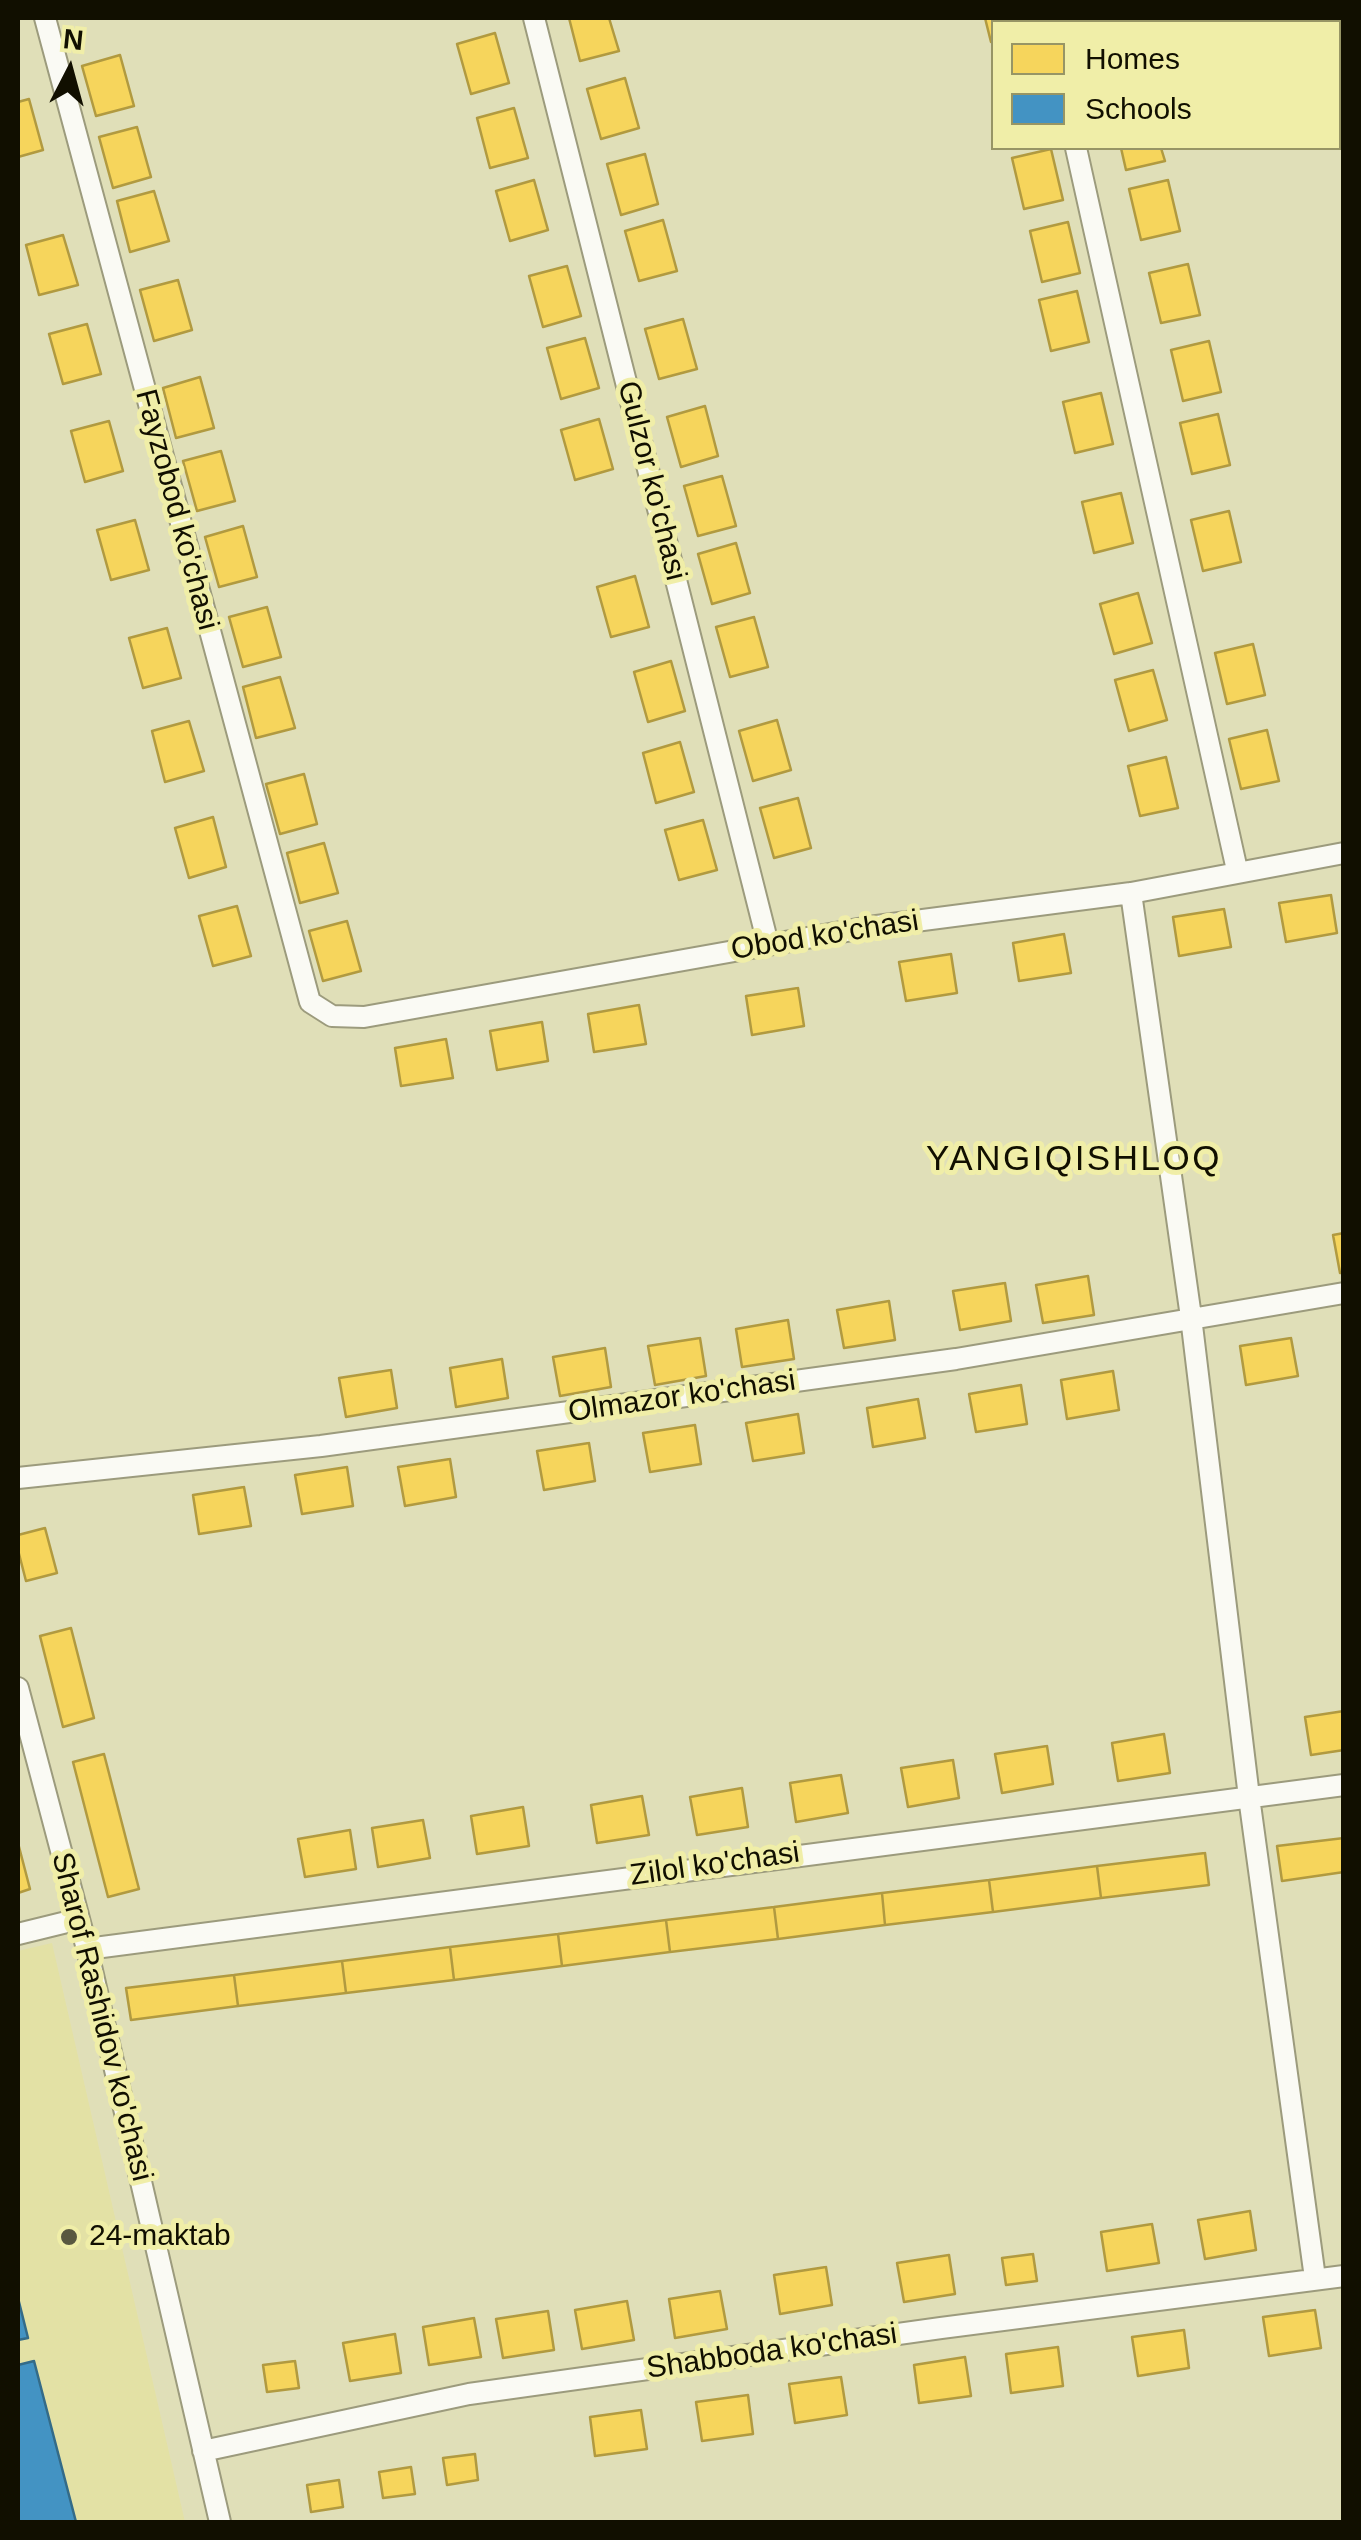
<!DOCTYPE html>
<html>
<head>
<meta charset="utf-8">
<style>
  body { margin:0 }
  #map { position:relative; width:1361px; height:2540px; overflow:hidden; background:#e0dfb8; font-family:Helvetica,sans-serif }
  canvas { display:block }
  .frame { position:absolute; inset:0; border:20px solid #110f00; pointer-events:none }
  .legend { position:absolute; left:991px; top:20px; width:350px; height:130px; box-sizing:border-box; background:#f0eea8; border:2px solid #979565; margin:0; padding:12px 18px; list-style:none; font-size:30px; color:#110f00 }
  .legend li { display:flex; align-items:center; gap:20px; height:50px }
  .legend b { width:50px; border:2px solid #979565 }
  .north { position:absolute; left:20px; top:20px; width:100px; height:100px; -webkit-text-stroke:8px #f0eea8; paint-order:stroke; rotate:6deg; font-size:28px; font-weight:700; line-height:40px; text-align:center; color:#110f00 }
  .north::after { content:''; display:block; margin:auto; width:35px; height:45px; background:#110f00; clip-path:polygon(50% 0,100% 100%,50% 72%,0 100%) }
</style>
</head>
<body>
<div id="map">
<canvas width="1361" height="2540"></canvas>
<div class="frame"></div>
<ul class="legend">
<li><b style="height:28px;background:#f6d55c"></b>Homes</li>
<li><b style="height:28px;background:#4393c3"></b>Schools</li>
</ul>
<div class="north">N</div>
</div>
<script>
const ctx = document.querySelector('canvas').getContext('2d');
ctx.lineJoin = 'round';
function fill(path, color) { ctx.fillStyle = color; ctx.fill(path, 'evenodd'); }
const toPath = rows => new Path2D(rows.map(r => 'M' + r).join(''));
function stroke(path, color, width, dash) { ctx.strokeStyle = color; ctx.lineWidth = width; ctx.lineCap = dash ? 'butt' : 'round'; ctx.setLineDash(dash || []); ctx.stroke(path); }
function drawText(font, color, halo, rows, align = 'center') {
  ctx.font = font + ' Helvetica,sans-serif'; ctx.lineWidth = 10; ctx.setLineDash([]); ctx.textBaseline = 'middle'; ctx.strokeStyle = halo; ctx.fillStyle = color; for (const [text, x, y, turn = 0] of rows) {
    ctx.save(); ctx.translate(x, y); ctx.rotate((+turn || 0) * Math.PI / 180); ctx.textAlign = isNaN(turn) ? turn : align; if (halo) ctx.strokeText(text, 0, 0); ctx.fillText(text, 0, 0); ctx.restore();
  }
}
fill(toPath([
  [52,1943,185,2522,18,2522,18,1951]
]), '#e3e1a5');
const homes = toPath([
  [569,18,609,18,619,51,580,61,569,18],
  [985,18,1025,18,1026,22,994,22,994,42,991,42,985,18],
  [495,33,509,83,471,94,457,44,495,33],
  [120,55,134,106,96,116,82,66,120,55],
  [625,78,639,128,601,139,587,89,625,78],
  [29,99,43,150,18,157,18,102,29,99],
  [514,108,528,158,490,168,477,118,514,108],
  [137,127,151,177,113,188,99,137,137,127],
  [1121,148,1161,148,1165,161,1126,170,1121,148],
  [1051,149,1063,200,1024,209,1012,158,1051,149],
  [645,154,658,204,621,215,607,164,645,154],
  [534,180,548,230,510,241,496,191,534,180],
  [1168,180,1180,231,1141,240,1129,189,1168,180],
  [154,191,169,241,130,252,117,201,154,191],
  [663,220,677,271,639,281,625,231,663,220],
  [1068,222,1080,273,1042,282,1030,231,1068,222],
  [63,235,78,285,39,295,26,245,63,235],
  [1188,264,1200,315,1161,323,1149,273,1188,264],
  [567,266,581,316,543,327,529,276,567,266],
  [178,280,192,330,154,341,140,290,178,280],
  [1077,291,1089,342,1051,351,1039,300,1077,291],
  [683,319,697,369,659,379,645,329,683,319],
  [87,324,101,374,63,384,49,334,87,324],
  [585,338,599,388,561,399,547,348,585,338],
  [1209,341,1221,392,1183,401,1171,350,1209,341],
  [200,377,214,428,176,438,163,388,200,377],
  [1101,393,1113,444,1075,453,1063,402,1101,393],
  [705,406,718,456,681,467,667,417,705,406],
  [1218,414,1230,465,1192,474,1180,423,1218,414],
  [599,419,613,469,575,480,561,430,599,419],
  [109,421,123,471,85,482,71,431,109,421],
  [221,451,235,501,197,511,183,461,221,451],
  [722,476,736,526,698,536,684,486,722,476],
  [1121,493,1133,543,1094,553,1082,502,1121,493],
  [1229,511,1241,562,1203,571,1191,520,1229,511],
  [135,520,149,570,111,580,97,530,135,520],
  [243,526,257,577,219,587,205,537,243,526],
  [736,543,750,593,712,604,698,554,736,543],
  [635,576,649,627,611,637,597,587,635,576],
  [1138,593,1152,643,1114,654,1100,604,1138,593],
  [267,607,281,657,243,667,229,617,267,607],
  [754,617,768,667,730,677,716,627,754,617],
  [167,628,181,678,143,688,129,638,167,628],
  [1253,644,1265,695,1227,704,1215,653,1253,644],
  [671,661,685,711,648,722,634,672,671,661],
  [1153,670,1167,720,1129,731,1115,680,1153,670],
  [280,677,295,728,256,738,243,687,280,677],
  [777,720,791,770,753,781,739,731,777,720],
  [189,721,204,771,165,782,152,731,189,721],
  [1267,730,1279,781,1241,789,1229,739,1267,730],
  [680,742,694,792,656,803,643,753,680,742],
  [1166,757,1178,808,1140,816,1128,766,1166,757],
  [304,774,317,824,280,834,266,784,304,774],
  [798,798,811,848,774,858,760,808,798,798],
  [213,817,226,867,189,878,175,828,213,817],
  [703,820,717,870,679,880,665,830,703,820],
  [324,843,338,893,300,903,287,853,324,843],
  [1331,895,1337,933,1286,942,1279,903,1331,895],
  [237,906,251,956,213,966,199,916,237,906],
  [1224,909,1231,947,1179,956,1173,917,1224,909],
  [347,921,361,971,323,981,309,931,347,921],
  [1064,934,1071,973,1019,981,1013,943,1064,934],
  [951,954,957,993,906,1001,899,962,951,954],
  [798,988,804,1026,752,1035,746,996,798,988],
  [639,1005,646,1044,594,1052,588,1014,639,1005],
  [542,1022,548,1061,497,1070,490,1031,542,1022],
  [446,1039,453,1078,401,1086,395,1048,446,1039],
  [1344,1233,1344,1273,1340,1273,1333,1235,1344,1233],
  [1088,1276,1094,1315,1043,1323,1036,1285,1088,1276],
  [1005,1283,1011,1321,960,1330,953,1291,1005,1283],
  [889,1301,895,1340,844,1348,837,1310,889,1301],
  [788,1320,794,1359,742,1367,736,1329,788,1320],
  [700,1338,706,1376,655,1385,648,1346,700,1338],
  [1291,1338,1298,1376,1246,1385,1240,1346,1291,1338],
  [605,1348,611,1387,560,1396,553,1357,605,1348],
  [502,1359,508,1398,456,1407,450,1368,502,1359],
  [391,1370,397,1408,346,1417,339,1378,391,1370],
  [1113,1371,1119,1410,1067,1419,1061,1380,1113,1371],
  [1021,1385,1027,1424,976,1432,969,1394,1021,1385],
  [918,1399,925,1438,873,1447,867,1408,918,1399],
  [798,1414,804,1453,753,1461,746,1423,798,1414],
  [695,1425,701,1464,650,1472,643,1433,695,1425],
  [589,1443,595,1481,544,1490,537,1451,589,1443],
  [450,1459,456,1497,405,1506,398,1467,450,1459],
  [347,1467,353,1506,302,1514,295,1475,347,1467],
  [244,1487,251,1526,199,1534,193,1495,244,1487],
  [45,1528,57,1573,26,1581,18,1550,18,1535,45,1528],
  [71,1628,94,1718,63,1727,40,1636,71,1628],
  [1344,1711,1344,1750,1311,1755,1305,1717,1344,1711],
  [1164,1734,1170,1773,1118,1781,1112,1743,1164,1734],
  [1047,1746,1053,1784,1002,1793,995,1754,1047,1746],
  [104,1754,139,1889,108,1897,73,1762,104,1754],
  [953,1760,959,1798,908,1807,901,1768,953,1760],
  [841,1775,848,1813,796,1822,790,1783,841,1775],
  [742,1788,748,1827,697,1835,690,1797,742,1788],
  [642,1796,649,1835,597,1843,591,1805,642,1796],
  [523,1807,529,1846,477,1854,471,1816,523,1807],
  [423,1820,430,1858,378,1867,372,1828,423,1820],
  [350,1830,356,1869,305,1877,298,1839,350,1830],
  [1344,1838,1344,1872,1282,1881,1277,1846,1344,1838],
  [18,1843,30,1889,18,1893,18,1843],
  [1205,1853,1209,1885,1101,1898,1097,1866,1205,1853],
  [1097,1866,1101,1898,993,1912,989,1880,1097,1866],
  [989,1880,993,1912,885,1925,882,1893,989,1880],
  [882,1893,885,1925,778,1939,774,1907,882,1893],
  [774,1907,778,1939,670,1952,666,1920,774,1907],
  [666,1920,670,1952,562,1966,558,1934,666,1920],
  [558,1934,562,1966,454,1980,450,1947,558,1934],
  [450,1947,454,1980,346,1993,342,1961,450,1947],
  [342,1961,346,1993,238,2006,234,1975,342,1961],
  [234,1975,238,2006,131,2020,126,1988,234,1975],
  [1250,2211,1256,2250,1205,2259,1198,2220,1250,2211],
  [1152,2224,1159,2263,1107,2271,1101,2232,1152,2224],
  [1033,2254,1037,2281,1006,2285,1002,2258,1033,2254],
  [949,2255,955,2294,904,2302,897,2263,949,2255],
  [826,2267,832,2305,780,2314,774,2275,826,2267],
  [720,2291,727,2329,675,2338,669,2299,720,2291],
  [627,2301,634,2340,582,2349,575,2310,627,2301],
  [1315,2310,1321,2348,1269,2356,1263,2317,1315,2310],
  [548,2311,554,2350,503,2358,496,2319,548,2311],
  [474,2318,481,2357,429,2365,423,2327,474,2318],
  [1184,2330,1189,2368,1138,2376,1132,2337,1184,2330],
  [395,2334,401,2373,350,2381,343,2343,395,2334],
  [1058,2347,1063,2386,1011,2393,1006,2354,1058,2347],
  [965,2357,971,2396,919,2403,914,2365,965,2357],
  [295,2361,299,2388,267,2392,263,2365,295,2361],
  [841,2377,847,2415,795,2423,789,2384,841,2377],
  [748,2395,753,2434,702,2441,696,2402,748,2395],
  [641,2410,647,2449,595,2456,590,2417,641,2410],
  [475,2454,478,2480,447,2485,443,2458,475,2454],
  [411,2467,415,2494,383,2498,379,2472,411,2467],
  [339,2480,343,2507,311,2512,307,2485,339,2480]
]);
fill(homes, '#f6d55c');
stroke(homes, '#b19a40', 2.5);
const schools = toPath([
  [18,2298,28,2338,18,2340,18,2298],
  [34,2361,76,2522,18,2522,18,2365,34,2361]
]);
fill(schools, '#4393c3');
stroke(schools, '#346b88', 2.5);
const minor = toPath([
  [45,18,310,1002,332,1016,364,1017,869,927,1131,893,1344,853],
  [534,18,768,944],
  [1046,18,1048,22],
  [1076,148,1237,870],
  [1131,893,1191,1317,1249,1797,1315,2278],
  [18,1478,321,1446,956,1359,1344,1293],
  [18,1688,87,1949,220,2522],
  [18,1934,79,1919],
  [87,1949,1344,1785],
  [203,2451,469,2394,941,2328,1344,2276]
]);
stroke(minor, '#9c9b7d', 24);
stroke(minor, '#fafaf4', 20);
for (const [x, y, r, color] of [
  [69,2237,10,"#595840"]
]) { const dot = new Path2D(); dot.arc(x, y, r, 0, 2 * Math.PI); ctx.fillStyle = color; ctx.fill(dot); stroke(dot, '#f0eea8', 4); }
drawText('30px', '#110f00', '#f0eea8', [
  ["Gulzor ko'chasi",651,481,76],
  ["Fayzobod ko'chasi",176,510,75],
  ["Obod ko'chasi",825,936,-9],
  ["Olmazor ko'chasi",682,1397,-8],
  ["Zilol ko'chasi",715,1865,-8],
  ["Sharof Rashidov ko'chasi",101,2017,76],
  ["Shabboda ko'chasi",772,2352,-8]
]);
drawText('30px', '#110f00', '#f0eea8', [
  ["24-maktab",89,2237]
], 'left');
ctx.letterSpacing = '2.5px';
drawText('35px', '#110f00', '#f0eea8', [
  ["YANGIQISHLOQ",1074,1160]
]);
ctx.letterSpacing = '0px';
</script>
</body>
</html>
